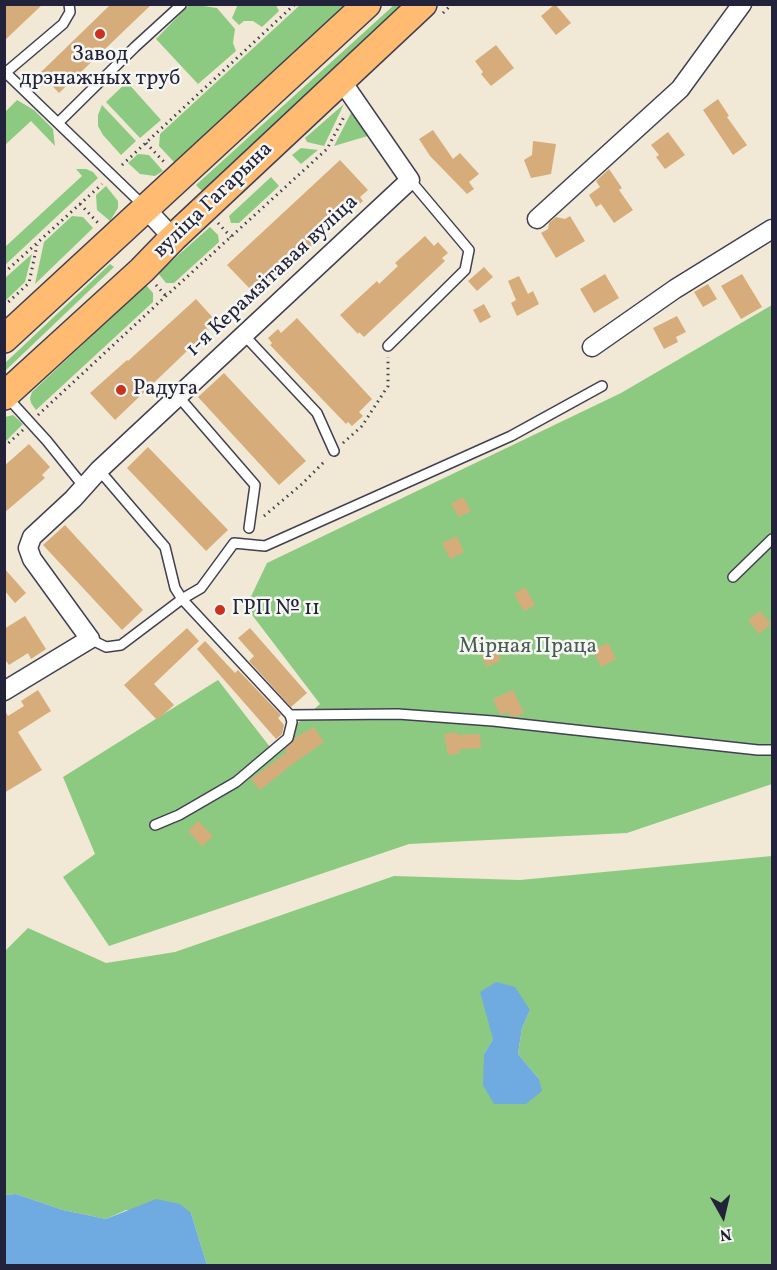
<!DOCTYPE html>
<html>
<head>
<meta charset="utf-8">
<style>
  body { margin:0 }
  #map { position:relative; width:777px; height:1270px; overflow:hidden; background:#f1e9d5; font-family:Vollkorn,serif }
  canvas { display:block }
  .frame { position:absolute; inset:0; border:6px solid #22223b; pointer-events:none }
  .north { position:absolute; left:693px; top:1186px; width:60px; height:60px; -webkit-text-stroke:4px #f6f6f2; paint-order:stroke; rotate:172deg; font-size:16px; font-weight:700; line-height:24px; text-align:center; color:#22223b }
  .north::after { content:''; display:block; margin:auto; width:21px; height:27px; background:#22223b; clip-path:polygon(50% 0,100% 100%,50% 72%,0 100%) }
</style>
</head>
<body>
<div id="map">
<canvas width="777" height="1270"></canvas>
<div class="frame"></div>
<div class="north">N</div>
</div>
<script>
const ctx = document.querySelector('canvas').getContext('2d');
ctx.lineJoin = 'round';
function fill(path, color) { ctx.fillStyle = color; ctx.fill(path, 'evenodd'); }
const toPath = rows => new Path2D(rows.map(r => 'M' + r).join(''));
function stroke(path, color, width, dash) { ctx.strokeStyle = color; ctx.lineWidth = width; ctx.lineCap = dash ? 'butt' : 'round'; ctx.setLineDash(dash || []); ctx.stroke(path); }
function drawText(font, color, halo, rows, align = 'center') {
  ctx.font = font + ' Vollkorn,serif'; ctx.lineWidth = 5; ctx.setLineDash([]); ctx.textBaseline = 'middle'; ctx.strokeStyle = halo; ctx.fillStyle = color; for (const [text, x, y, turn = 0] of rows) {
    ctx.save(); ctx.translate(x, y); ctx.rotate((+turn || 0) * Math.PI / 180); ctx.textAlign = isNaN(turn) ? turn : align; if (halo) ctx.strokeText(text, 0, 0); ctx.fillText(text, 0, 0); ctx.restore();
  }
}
fill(toPath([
  [190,4,217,8,235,29,233,43,236,51,198,84,156,39],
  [238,4,276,5,279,11,262,27,253,21,244,21,239,25,232,18],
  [300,5,344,5,174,162,159,146,160,134],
  [394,5,406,5,203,192,196,185],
  [127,82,161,120,140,138,106,102],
  [17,100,34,110,53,129,55,146,31,121,5,145,5,112],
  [344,104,324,146,307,142,305,138],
  [102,105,136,141,121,155,103,135,98,126,98,115],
  [353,109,371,135,334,146],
  [301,148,318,150,301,164,292,155],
  [138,154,149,155,163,171,155,176,140,174,128,163],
  [76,169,86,169,93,172,98,178,5,265,5,247,82,176],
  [271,177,279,186,239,223,231,223,229,216],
  [106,186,118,201,118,208,110,221,97,210,96,195],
  [72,216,83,217,93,228,35,284,44,242],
  [210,227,218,235,219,242,174,283,166,283,158,273],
  [32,254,25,282,5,301,5,278],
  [110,264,114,267,5,371,5,363],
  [146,285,153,293,153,302,36,410,31,403,30,398,32,392],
  [772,305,772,784,627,833,409,844,109,946,63,877,95,854,63,777,218,680,270,747,320,704,246,607,267,563,621,393],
  [13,415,23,424,5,442,5,417],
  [772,856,772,1265,207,1265,191,1213,126,1210,106,1219,63,1210,16,1194,5,1195,5,951,28,928,106,963,175,952,394,876,520,880],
  [530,1010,522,1028,518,1054,539,1079,484,1054,493,1039]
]), '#8cca81');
fill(toPath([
  [496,982,515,987,530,1010,522,1028,518,1054,539,1079,542,1091,526,1104,494,1104,483,1085,484,1054,493,1039,480,992],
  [16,1194,63,1210,106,1219,156,1199,180,1204,191,1213,207,1265,5,1265,5,1195]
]), '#6faae0');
fill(toPath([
  [4,4,43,4,4,41],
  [111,4,152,4,59,93,40,73],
  [555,4,571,23,556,35,541,16],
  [496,45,514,68,491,86,481,74,483,72,475,61],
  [718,99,729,116,727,117,747,145,733,155,703,110],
  [433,130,453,159,460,153,479,174,469,182,474,189,467,194,430,156,419,139],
  [668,132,685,155,665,169,656,157,659,155,651,145],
  [533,141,556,144,551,174,531,178,524,160,532,155],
  [340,160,368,190,360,197,363,201,266,286,263,283,253,292,227,265],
  [609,169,622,188,619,190,633,210,614,223,601,204,596,207,589,195,600,187,596,181],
  [570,216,585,241,556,258,541,233,548,229,549,223,556,217,565,219],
  [425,236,434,246,438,242,448,253,442,258,445,261,364,337,359,332,358,334,340,315,377,281,379,284,398,266,395,263],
  [484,267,493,277,477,291,468,281],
  [605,274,619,298,594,313,580,289],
  [742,274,762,307,741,319,721,286],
  [519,276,528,294,533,291,539,304,517,316,511,303,516,300,508,281],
  [708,284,717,299,703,307,694,292],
  [196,299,215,320,206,328,209,330,115,420,90,393,127,360,128,361],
  [484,304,491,317,480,323,473,310],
  [677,316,686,332,676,337,678,342,664,349,653,328],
  [297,318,372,399,359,412,363,416,352,426,348,422,346,424,270,345,272,343,268,338,278,329,281,333],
  [224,373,306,461,279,485,198,397],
  [29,444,50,467,42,475,45,478,4,513,4,466],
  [148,447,228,530,206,551,127,468],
  [463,497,471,511,459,517,451,504],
  [65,525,143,610,122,630,43,545],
  [457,536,464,552,450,559,442,543],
  [4,568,26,593,15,603,4,590],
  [525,587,535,605,524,611,514,594],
  [760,611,771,624,759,634,748,620],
  [25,616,46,649,31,659,28,653,9,665,4,658,4,629],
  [187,628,199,641,154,684,174,705,157,720,124,685],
  [250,628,307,693,291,707,249,661,254,656,238,638],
  [205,641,235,673,238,670,281,715,278,718,284,725,282,734,276,739,197,649],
  [608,643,616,659,601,667,593,650],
  [494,644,501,660,487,667,479,651],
  [38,690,51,711,18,732,42,770,4,793,4,709,8,716,24,706,21,701],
  [513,690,524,713,516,717,510,716,508,712,500,715,493,699],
  [314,727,324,742,290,766,260,790,251,779,287,752,285,749,295,738],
  [457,732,457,735,480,734,481,748,459,749,460,753,448,755,444,734],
  [198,821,213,836,202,846,188,831]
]), '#d7ac7b');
const service = toPath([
  [4,71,145,207],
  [4,74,63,24,70,12,69,4],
  [58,123,135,47,181,5],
  [244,335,317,413,334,451],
  [388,346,465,270,469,250,410,180],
  [178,396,255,485,249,528],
  [7,397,47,441,84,487],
  [99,470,165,547,175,588,182,599,290,715,292,722,288,738,236,782,179,815,155,825],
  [733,577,772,539],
  [90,639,106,647,121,645,182,599,201,588,234,543,265,546,511,436,602,386],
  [290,715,398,714,493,721,758,750,772,750]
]);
const minor = toPath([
  [146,209,173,238],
  [537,219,680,89,742,4],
  [592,347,675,289,772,229],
  [4,691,90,639,32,559,28,548,32,537,73,499,99,470,410,180,341,80]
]);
const primary = toPath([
  [4,339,367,4],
  [4,396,142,270,173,238,423,4]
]);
stroke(service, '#414052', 12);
stroke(minor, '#414052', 21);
stroke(primary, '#414052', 30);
stroke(toPath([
  [443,13,452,4],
  [146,143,165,163],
  [122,165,295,4],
  [4,203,7,204],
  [80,204,99,224],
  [218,223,231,237],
  [4,273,102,184],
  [156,285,166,296],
  [4,306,29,283,37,245],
  [38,415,166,296,327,149,345,115],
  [343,443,362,426,388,386,388,357],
  [4,447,23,430],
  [264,516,302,484,326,460]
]), '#414052', 3, [1.5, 4.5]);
stroke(service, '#fff', 9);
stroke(minor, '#fff', 18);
stroke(primary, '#febb71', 27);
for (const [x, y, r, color] of [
  [100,34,6,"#c8321e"],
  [121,390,6,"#c8321e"],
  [220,610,6,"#c8321e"]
]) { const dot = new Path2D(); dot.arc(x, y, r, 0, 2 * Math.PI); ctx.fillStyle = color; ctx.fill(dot); stroke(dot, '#f6f6f2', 2); }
drawText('21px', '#22223b', '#f6f6f2', [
  ["Завод",100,56,"center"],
  ["дрэнажных труб",100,80,"center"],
  ["Радуга",133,390],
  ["ГРП № 11",232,610]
], 'left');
drawText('21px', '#22223b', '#f6f6f2', [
  ["вуліца Гагарына",214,201,-44],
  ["1-я Керамзітавая вуліца",273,277,-43]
]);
drawText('21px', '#475d54', '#f6f6f2', [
  ["Мірная Праца",528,648]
]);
</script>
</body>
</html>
